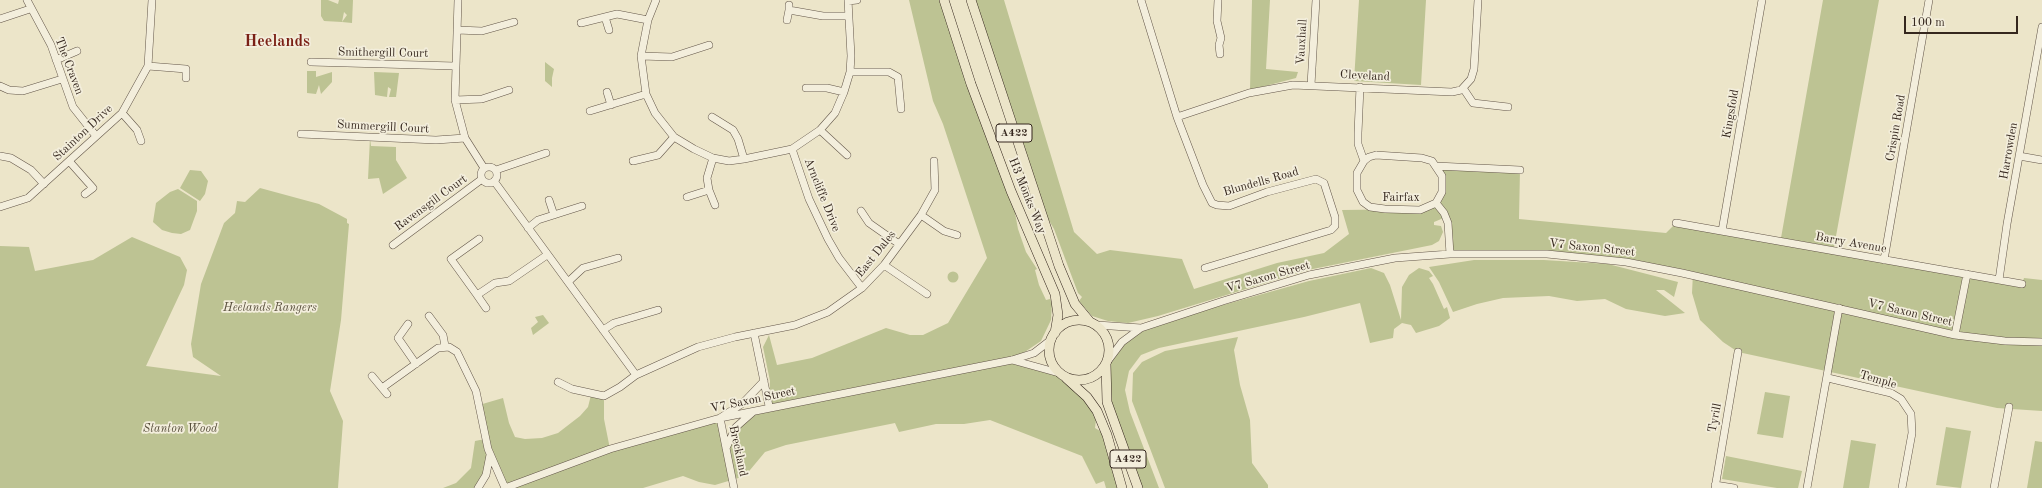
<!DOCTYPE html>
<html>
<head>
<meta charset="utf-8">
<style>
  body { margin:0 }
  #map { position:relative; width:2042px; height:488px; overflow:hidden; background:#ece5c9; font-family:"Old Standard TT",serif }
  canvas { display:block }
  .scale { position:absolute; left:1904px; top:16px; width:114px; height:18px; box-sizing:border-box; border:2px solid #35271e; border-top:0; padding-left:5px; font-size:12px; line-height:14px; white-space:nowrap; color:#35271e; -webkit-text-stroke:3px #f3eedc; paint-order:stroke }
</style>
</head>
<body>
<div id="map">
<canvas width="2042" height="488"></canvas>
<div class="scale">100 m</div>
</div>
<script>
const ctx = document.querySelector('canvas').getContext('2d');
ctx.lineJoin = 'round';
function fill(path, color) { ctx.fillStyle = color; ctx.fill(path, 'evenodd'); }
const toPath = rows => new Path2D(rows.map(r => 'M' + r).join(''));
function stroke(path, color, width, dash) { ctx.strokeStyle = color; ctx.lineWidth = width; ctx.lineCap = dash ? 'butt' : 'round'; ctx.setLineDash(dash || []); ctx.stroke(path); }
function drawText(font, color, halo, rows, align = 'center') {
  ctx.font = font + ' "Old Standard TT",serif'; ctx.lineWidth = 3.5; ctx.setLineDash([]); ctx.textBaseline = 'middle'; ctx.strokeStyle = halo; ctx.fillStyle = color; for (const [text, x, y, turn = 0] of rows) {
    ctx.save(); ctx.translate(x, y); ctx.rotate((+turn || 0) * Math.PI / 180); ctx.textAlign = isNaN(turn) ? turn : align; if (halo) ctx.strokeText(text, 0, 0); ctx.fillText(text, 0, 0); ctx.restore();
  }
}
fill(toPath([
  [321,0,328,0,338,4,339,0,353,0,352,23,342,22,347,15,344,12,342,22,324,21,321,16],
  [909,0,944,0,1011,191,1018,229,1026,252,1037,269,1035,270,1039,285,1046,300,1050,299,1052,303,1051,320,1041,341,1013,360,1059,373,1097,411,1095,428,1107,435,1122,488,1106,488,1104,481,1096,484,1082,456,990,420,964,424,936,424,899,432,895,423,786,445,765,452,745,476,715,485,699,482,683,476,643,488,505,488,491,456,478,488,443,488,456,483,471,468,475,441,485,439,479,405,503,398,509,423,515,437,525,439,542,438,558,433,580,416,588,407,591,395,604,396,604,419,610,449,720,418,725,447,742,420,769,406,770,381,763,347,769,335,777,365,812,358,886,328,910,335,923,335,948,323,987,258,943,124,933,101],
  [972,0,1004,0,1074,232,1097,254,1110,250,1182,259,1194,289,1277,263,1324,253,1349,234,1342,210,1426,209,1442,192,1436,166,1520,170,1519,219,1666,233,1676,223,2022,284,2024,278,2042,280,2042,411,1997,408,1738,352,1723,342,1700,320,1692,293,1693,273,1547,254,1450,254,1446,217,1434,222,1434,225,1441,226,1443,232,1439,241,1432,245,1308,270,1158,316,1128,323,1108,321,1092,316,1079,301,1082,297,1078,293,1054,229,1044,212],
  [1252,0,1270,0,1266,69,1298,72,1296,78,1250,90],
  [1359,0,1426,0,1421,85,1354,81],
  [1823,0,1879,0,1834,247,1781,238],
  [545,62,554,69,552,78,552,87,545,81],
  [307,71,316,71,316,77,332,72,332,82,321,94,319,85,316,94,307,93],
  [374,72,399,73,396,97,389,97,391,89,388,87,387,97,375,95],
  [370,138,371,146,396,147,396,160,407,178,383,194,379,178,368,179],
  [190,170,201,171,208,181,205,194,200,201,180,188],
  [260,188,319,204,347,219,347,223,349,224,341,320,330,391,343,421,338,488,0,488,0,246,29,247,35,271,93,260,132,237,180,257,187,270,184,285,146,366,221,376,193,357,191,344,201,284,224,223,235,213,237,201,245,202],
  [178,189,197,201,197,211,190,230,181,234,172,233,162,230,153,222,156,203,170,192],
  [1474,260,1544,260,1608,264,1678,282,1674,297,1664,290,1656,290,1685,313,1665,316,1626,309,1605,299,1577,301,1549,296,1503,298,1477,304,1453,312,1439,282,1429,267],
  [1371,268,1384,273,1390,285,1401,320,1402,287,1409,275,1419,268,1429,271,1433,276,1429,278,1433,284,1444,309,1447,307,1450,318,1439,326,1416,333,1411,325,1402,323,1394,329,1393,338,1370,343,1360,303,1304,317,1159,348,1141,355,1129,371,1125,390,1130,412,1159,488,1138,488,1107,402,1107,362,1122,342,1141,328,1309,281],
  '947.5 277a5.5 5.5 0 1 1 11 0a5.5 5.5 0 1 1-11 0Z',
  [543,315,549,323,533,335,531,328,538,322,535,317],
  [1238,337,1234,350,1240,385,1250,420,1252,463,1268,485,1268,488,1165,488,1132,401,1133,373,1142,362,1165,351],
  [1765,392,1790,396,1783,438,1757,434],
  [1946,427,1971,431,1961,488,1936,485],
  [1851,440,1876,444,1869,488,1843,488],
  [2035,441,2042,442,2042,488,2027,488],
  [1726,456,1802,471,1798,488,1777,488,1722,479]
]), '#bdc393');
const minor = toPath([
  [27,0,51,45,73,107,96,136],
  [458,0,455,100,465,138,484,168],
  [656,0,648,20,641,56,646,94,655,113,674,137,694,149,713,158,729,161,744,159,792,149,809,199,828,239,839,258,862,288],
  [1141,0,1177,117,1203,185,1212,203,1217,205,1229,206,1267,192,1316,179,1324,183,1335,217,1335,226,1331,230,1205,268],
  [1218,0,1217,21,1221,38,1219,45,1220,54],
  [848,1,857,0],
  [789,5,789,10,823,16,848,16],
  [605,17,609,30],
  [0,19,30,9],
  [787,20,789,10],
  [581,23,617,14,648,20],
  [457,30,482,31,514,22],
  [641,56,672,57,709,45],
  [56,60,77,51],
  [311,62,455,66],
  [148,66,186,69,186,78],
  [850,72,889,72,898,77,901,109],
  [1311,85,1316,0],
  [0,86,9,90,23,91,62,79],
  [1360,87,1358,133,1358,144,1364,161],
  [806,88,827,88,844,92],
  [1463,88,1473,103,1508,107],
  [607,92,611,105],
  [455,100,482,99,509,90],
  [590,111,646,94],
  [122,113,137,130,141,141],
  [712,117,733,130,738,139,744,159],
  [1177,117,1249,93,1293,85,1452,92,1461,90,1471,79,1474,69,1478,0],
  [820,130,847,155],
  [301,134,436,140,465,138],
  [792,149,820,130,835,113,844,92,850,72,851,56,848,0],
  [1376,155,1422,158,1432,161,1442,176,1442,192,1436,203,1420,210,1385,209,1370,207,1363,202,1357,190,1357,173,1364,161,1369,157,1376,155],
  [0,156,11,158,31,170,44,184],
  [2019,156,2042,160],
  [713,158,707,178,709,190,715,205],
  [69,161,93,188,85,194],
  [633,161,658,155,674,137],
  [1436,166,1520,170],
  '481 175a8 8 0 1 1 16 0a8 8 0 1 1-16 0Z',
  [496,170,546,153],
  [494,181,636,375],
  [687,197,709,190],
  [549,200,554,215],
  [1436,203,1444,213,1448,223,1450,254],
  [0,207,28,198,122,113,148,66,152,0],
  [861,211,869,223,899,244],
  [921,215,944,231,957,235],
  [1676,223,2022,284],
  [528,228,538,220,582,206],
  [1722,231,1762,0],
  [479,239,451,259,477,295,495,283,509,281,547,255],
  [393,245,482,179],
  [1884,260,1929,0],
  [884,265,927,294],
  [1999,280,2007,224,2042,27],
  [568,282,583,268,618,258],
  [477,295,486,308],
  [429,316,443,335,445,346],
  [408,324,398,338,416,364],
  [1097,325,1141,328],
  [603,330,614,323,658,310],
  [754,333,769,406],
  [1955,335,1967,274],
  [1012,360,1059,373],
  [1107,362,1122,342,1141,328,1223,301,1309,275,1395,258,1450,254,1547,254,1626,262,1682,273,1955,335,2005,341,2042,342],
  [372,376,387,394],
  [1828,378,1891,393,1901,399,1911,414,1912,433,1902,488],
  [558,382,572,389,604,396,620,387,636,375,698,347,735,337,795,325,828,312,862,288,884,265,921,215,935,190,934,161],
  [382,388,438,348,449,347,457,352,476,391,488,449,505,488],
  [726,448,736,427,753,412],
  [1715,485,1734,488],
  [478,488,486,475,490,455],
  [505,488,610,449,720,418,1012,360,1034,353,1052,339],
  [734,488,720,418,743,403,764,381],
  [1715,488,1738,352],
  [1807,488,1839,308],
  [1994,488,2009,407]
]);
const major = toPath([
  [944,0,971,84,1011,191,1055,294,1058,315,1055,333],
  [971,0,1059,266,1075,304,1090,322],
  '1049 350a30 30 0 1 1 60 0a30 30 0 1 1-60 0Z',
  [1106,364,1107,402,1138,488],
  [1066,378,1087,397,1097,411,1107,435,1122,488]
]);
stroke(minor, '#635649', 8);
stroke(major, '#35271e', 10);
stroke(minor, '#f3eedc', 7);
stroke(major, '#ece5c9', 9);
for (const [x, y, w] of [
  [1014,133,36],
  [1128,459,36]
]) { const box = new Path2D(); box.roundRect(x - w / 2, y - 9, w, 18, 3); ctx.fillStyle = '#f3eedc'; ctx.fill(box); stroke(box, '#35271e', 1); }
drawText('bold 11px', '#35271e', null, [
  ["A422",1014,133],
  ["A422",1128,459]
]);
drawText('12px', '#35271e', '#f3eedc', [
  ["Vauxhall",1302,42,-87],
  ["Smithergill Court",383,53,1],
  ["The Craven",69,66,69],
  ["Cleveland",1365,76,3],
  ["Kingsfold",1731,114,-80],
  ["Summergill Court",383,127,3],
  ["Crispin Road",1896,128,-80],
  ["Stainton Drive",83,133,-43],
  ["Harrowden",2009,151,-80],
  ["Blundells Road",1261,182,-16],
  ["Arncliffe Drive",822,195,68],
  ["H3 Monks Way",1027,196,68],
  ["Fairfax",1401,198],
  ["Ravensgill Court",431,203,-36],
  ["Barry Avenue",1851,243,10],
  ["V7 Saxon Street",1592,248,6],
  ["East Dales",876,254,-51],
  ["V7 Saxon Street",1268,277,-16],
  ["V7 Saxon Street",1910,313,13],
  ["Temple",1878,380,16],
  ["V7 Saxon Street",753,400,-12],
  ["Tyrill",1715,418,-79],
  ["Breckland",738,451,78]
]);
drawText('italic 12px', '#574e3b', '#f3eedc', [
  ["Heelands Rangers",270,308],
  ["Stanton Wood",180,429]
]);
drawText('bold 16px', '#7a1f14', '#f3eedc', [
  ["Heelands",277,42]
]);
</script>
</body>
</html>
